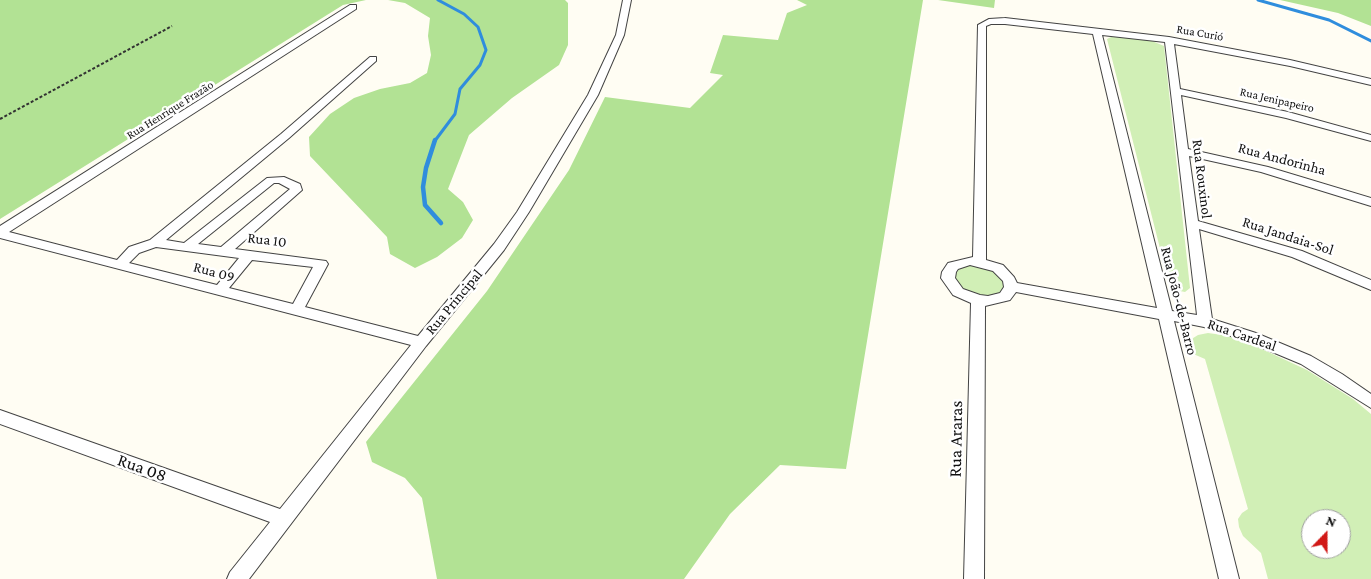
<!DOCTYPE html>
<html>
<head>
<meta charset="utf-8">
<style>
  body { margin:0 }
  #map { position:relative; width:1371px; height:579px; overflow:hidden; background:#fffdf3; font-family:"Crimson Pro",serif }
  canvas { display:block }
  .north { position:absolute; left:1301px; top:509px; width:50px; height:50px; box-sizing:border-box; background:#fff; border:1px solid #9f9f9f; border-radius:50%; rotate:22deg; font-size:14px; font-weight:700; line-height:20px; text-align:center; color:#101010 }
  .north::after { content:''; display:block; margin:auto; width:18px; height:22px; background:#d11816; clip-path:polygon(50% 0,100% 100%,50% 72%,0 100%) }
</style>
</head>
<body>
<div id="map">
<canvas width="1371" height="579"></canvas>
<div class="north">N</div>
</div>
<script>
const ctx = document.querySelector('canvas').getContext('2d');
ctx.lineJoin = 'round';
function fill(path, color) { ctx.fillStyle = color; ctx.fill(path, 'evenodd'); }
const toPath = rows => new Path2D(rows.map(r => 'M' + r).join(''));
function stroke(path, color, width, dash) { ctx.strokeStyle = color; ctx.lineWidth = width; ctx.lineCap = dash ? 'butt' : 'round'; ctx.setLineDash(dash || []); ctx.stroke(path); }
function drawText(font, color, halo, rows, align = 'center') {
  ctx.font = font + ' "Crimson Pro",serif'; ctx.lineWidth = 5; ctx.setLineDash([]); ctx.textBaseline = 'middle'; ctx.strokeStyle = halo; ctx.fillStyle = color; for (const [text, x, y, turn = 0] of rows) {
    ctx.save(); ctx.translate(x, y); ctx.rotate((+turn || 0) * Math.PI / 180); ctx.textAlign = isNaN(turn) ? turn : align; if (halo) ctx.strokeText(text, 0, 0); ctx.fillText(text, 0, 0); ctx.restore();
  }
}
fill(toPath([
  [1113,36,1152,41,1164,46,1190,288,1185,292,1175,290,1169,284,1107,39],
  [971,265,994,271,1003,280,1003,290,994,296,979,296,963,289,955,279,955,273,963,266],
  [1208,333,1236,337,1307,370,1353,399,1371,414,1371,579,1268,579,1261,553,1243,536,1239,527,1238,519,1242,513,1248,509,1205,359,1191,353,1190,340,1198,335],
  [1311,519,1341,519,1341,549,1311,549]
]), '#d1efb6');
fill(toPath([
  [0,0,366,0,343,5,0,219],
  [388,0,565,0,568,3,568,45,559,65,512,98,469,135,448,189,463,202,473,220,462,238,437,257,415,268,390,254,387,237,310,156,309,137,330,114,354,98,380,89,410,83,427,73,431,55,428,36,430,18,405,3],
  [797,0,923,0,846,469,780,465,730,514,684,579,437,579,422,498,405,478,372,462,366,442,487,291,569,170,605,97,690,108,723,75,710,73,723,35,778,40,787,13,807,5],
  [938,0,995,0,994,8],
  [1280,0,1371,0,1371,26,1338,13]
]), '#b2e294');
stroke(toPath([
  [1258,0,1329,20,1371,41],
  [434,142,455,114,460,89,480,65,486,50,478,27,464,14,438,0]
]), '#2f8ddd', 3);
stroke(toPath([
  [435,140,426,168,423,187,425,205,441,223]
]), '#2f8ddd', 4.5);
const minor = toPath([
  [623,0,631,0,624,35,598,95,529,212,504,250,426,346,249,579,227,579,230,572,270,522,0,424,0,410,280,509,411,345,0,238,0,226,350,5,356,5,356,9,9,232,117,260,129,247,150,240,281,134,370,57,376,57,376,61,289,138,166,240,184,243,267,178,284,177,300,184,302,190,235,249,326,261,328,264,305,307,418,336,494,244,517,212,588,95,616,35,623,0],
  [274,183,279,183,290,189,221,247,198,244,274,183],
  [156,247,239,258,217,285,129,263,139,253,156,247],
  [252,260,313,267,293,304,229,288,252,260],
  [1005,18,1169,37,1290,60,1371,79,1371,85,1290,66,1174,44,1180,89,1288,112,1371,135,1371,141,1286,118,1181,95,1188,149,1268,167,1371,198,1371,206,1261,172,1189,156,1198,221,1302,251,1371,280,1371,290,1292,257,1199,229,1212,319,1256,333,1311,356,1342,374,1371,394,1371,408,1301,364,1246,341,1204,327,1174,321,1239,579,1219,579,1159,319,1016,292,1010,300,985,306,984,579,964,579,971,303,953,295,941,278,942,272,948,263,973,257,978,25,989,19,1005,18],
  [991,24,1005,24,1093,34,1157,308,1017,283,1014,277,1003,265,986,260,986,26,991,24],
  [1102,35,1165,42,1197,315,1172,311,1102,35],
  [970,265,993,271,1003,281,1004,287,1000,293,988,296,980,295,963,289,955,278,956,272,958,269,970,265]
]);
stroke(minor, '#434343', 2);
stroke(toPath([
  [0,119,172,26]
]), '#323232', 2, [3, 2]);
fill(minor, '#fff');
drawText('12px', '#101010', '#fff', [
  ["Rua Curió",1200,33,10],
  ["Rua Jenipapeiro",1277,100,13],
  ["Rua Henrique Frazão",170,110,-32]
]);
drawText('15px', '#101010', '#fff', [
  ["Rua Andorinha",1282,159,15],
  ["Rua Rouxinol",1202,179,83],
  ["Rua Jandaia-Sol",1288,236,18],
  ["Rua 10",267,240,7],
  ["Rua 09",214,272,15],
  ["Rua João-de-Barro",1179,301,76],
  ["Rua Principal",454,302,-50],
  ["Rua Cardeal",1242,335,19]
]);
drawText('18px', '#101010', '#fff', [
  ["Rua Araras",956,439,-89],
  ["Rua 08",142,468,20]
]);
</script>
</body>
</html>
